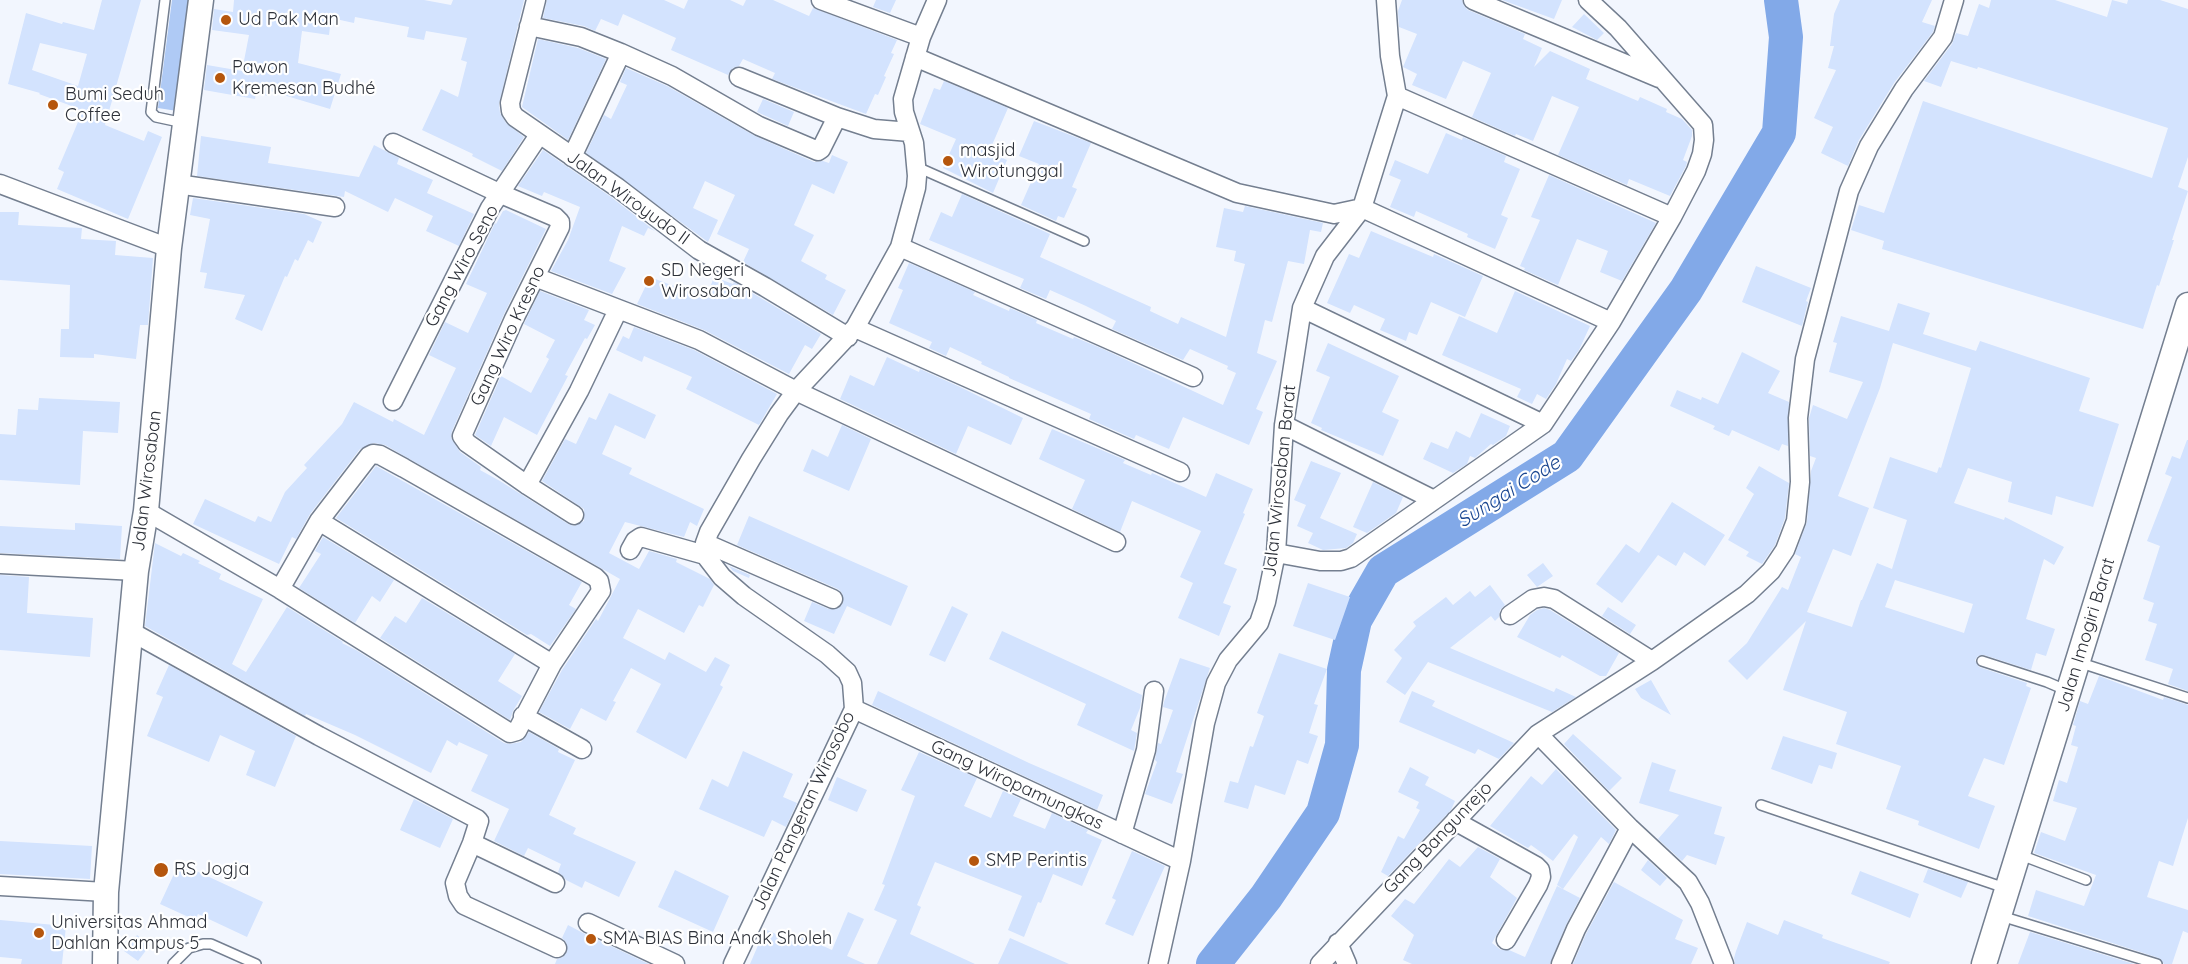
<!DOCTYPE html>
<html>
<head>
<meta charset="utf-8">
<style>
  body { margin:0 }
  canvas { display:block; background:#f2f6fe }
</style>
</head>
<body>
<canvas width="2188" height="964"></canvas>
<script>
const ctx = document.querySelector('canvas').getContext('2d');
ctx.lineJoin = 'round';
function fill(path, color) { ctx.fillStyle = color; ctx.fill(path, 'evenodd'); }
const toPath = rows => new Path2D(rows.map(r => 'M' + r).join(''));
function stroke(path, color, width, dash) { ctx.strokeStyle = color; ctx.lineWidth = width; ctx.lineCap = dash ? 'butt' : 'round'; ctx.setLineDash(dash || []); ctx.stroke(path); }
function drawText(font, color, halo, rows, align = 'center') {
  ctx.font = font + ' Quicksand,sans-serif'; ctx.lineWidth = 4.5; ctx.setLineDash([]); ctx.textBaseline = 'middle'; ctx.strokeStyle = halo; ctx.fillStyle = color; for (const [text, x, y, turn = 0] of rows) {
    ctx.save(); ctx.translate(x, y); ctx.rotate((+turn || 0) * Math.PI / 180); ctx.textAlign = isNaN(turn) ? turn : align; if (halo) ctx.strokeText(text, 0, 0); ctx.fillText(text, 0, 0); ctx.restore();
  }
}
fill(toPath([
  [172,0,192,0,177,111,158,108]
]), '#afcaf5');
stroke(toPath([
  [1213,964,1266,897,1323,813,1342,745,1344,670,1355,620,1383,571,1567,456,1686,290,1779,133,1786,37,1781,0]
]), '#82a9e8', 34);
fill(toPath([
  [102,0,141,0,105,125,144,141,148,131,162,137,128,219,57,189,64,172,58,169,78,122,74,121,77,108,39,94,40,93,8,84,26,13,62,24,63,22,94,30],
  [40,43,87,54,78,86,32,70],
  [234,0,424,0,451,5,453,0,524,0,499,104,500,113,506,123,524,137,502,171,472,156,473,154,422,130,441,89,458,97,467,62,461,60,467,38,426,31,424,40,407,37,409,27,355,17,354,23,331,18,329,35,302,31,298,63,341,74,330,109,270,91,270,96,256,94,255,99,204,90,207,65,242,71,249,35,212,30,214,9,233,12],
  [547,0,664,0,684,9,688,0,730,0,743,6,746,0,773,0,809,16,813,8,897,40,891,53,894,54,884,76,886,77,878,95,875,94,866,114,772,79,775,73,743,59,739,66,733,68,728,75,671,50,676,38,623,14,618,26,601,19,595,31,584,26,543,18],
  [876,0,896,0,890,13,873,7],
  [1402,0,1462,0,1464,6,1468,10,1525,34,1523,39,1542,48,1534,67,1550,51,1590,69,1586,79,1638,101,1640,97,1667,109,1666,112,1682,119,1692,130,1692,136,1683,160,1687,162,1686,166,1670,196,1629,179,1627,185,1558,155,1579,107,1552,96,1533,141,1516,134,1515,136,1472,117,1491,73,1463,61,1446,99,1412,85,1417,74,1403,67,1417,34,1399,27,1398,11],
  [1502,0,1562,0,1554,19],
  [1840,0,1932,0,1922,22,1935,26,1933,32,1894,83,1859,140,1848,166,1821,153,1833,127,1814,118,1836,70,1828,68,1834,46,1830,46,1834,14],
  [1991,0,2055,0,2107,17,2112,0,2127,4,2128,0,2160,0,2188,9,2188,157,2178,187,2188,191,2172,240,2174,240,2159,286,2157,285,2143,329,1882,249,1884,241,1851,230,1859,205,1884,213,1923,101,2152,178,2168,128,1978,67,1977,69,1951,61,1941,87,1924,81,1952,44,1956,33,1968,36,1979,4,1989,8],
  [1584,14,1604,33,1597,40,1572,27],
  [538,39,578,48,606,59,568,140,522,107],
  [626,68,667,86,755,136,814,162,823,161,829,163,832,155,848,162,834,194,812,184,794,225,814,235,801,261,827,275,825,279,846,290,833,315,743,262,749,249,717,234,735,195,705,181,693,208,718,220,708,242,586,153,604,115,611,119,627,85,620,82],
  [944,81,1008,108,989,152,1007,160,993,193,943,168,956,139,920,124,934,88,940,90],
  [763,99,794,112,788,126,757,112],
  [1034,121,1091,143,1072,187,1077,189,1064,218,1058,216,1056,221,1021,205,1039,164,1019,156],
  [1446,133,1462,140,1463,137,1506,156,1504,162,1520,169,1501,215,1508,218,1495,249,1467,237,1468,234,1416,211,1414,217,1390,207,1401,180,1389,175,1395,160,1428,174],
  [201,136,271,147,268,163,359,177,374,145,399,158,397,164,433,180,427,193,474,214,459,246,426,231,433,216,395,198,388,212,345,191,344,197,197,176],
  [543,150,611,197,655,231,648,228,644,236,622,226,609,261,626,268,612,294,551,271,568,240,580,207,544,192,542,196,518,186],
  [1549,175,1656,223,1622,281,1600,272,1608,251,1577,239,1558,285,1524,270,1525,268,1520,266,1540,220,1531,217],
  [962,194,1050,234,1040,257,1151,307,1150,311,1178,324,1181,317,1226,337,1245,264,1234,261,1236,251,1216,247,1224,208,1243,212,1245,206,1323,223,1321,232,1310,230,1304,264,1288,261,1272,322,1265,320,1257,353,1277,361,1256,409,1263,412,1249,445,1183,417,1169,449,1136,435,1134,439,1089,419,1091,414,1009,378,1009,377,981,364,982,362,950,347,946,356,929,348,932,342,889,323,903,290,898,288,909,263,975,292,973,295,1009,311,1010,308,1037,320,1036,323,1073,339,1074,337,1103,349,1223,405,1236,373,1227,369,1228,366,1190,349,1183,360,1112,329,1116,321,1086,306,1050,290,1046,299,1020,288,1024,279,929,240,941,212,952,217],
  [193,198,304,214,322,222,313,243,308,240,298,261,295,259,287,277,285,276,262,331,235,319,245,295,204,288,207,273,200,272,210,219,190,215],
  [506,210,546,229,504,314,452,431,451,438,460,452,481,467,480,470,500,481,568,524,574,526,584,521,584,509,542,481,565,439,576,444,589,417,596,420,609,393,656,415,645,439,615,425,602,454,632,468,629,474,704,509,697,526,690,522,684,537,625,522,609,553,639,569,649,551,677,559,676,562,710,579,714,585,703,607,699,605,684,633,638,609,623,638,665,660,669,652,706,672,715,657,730,665,720,685,723,687,686,759,636,732,661,684,631,668,613,701,616,702,606,721,581,708,570,729,539,712,562,670,596,619,598,621,620,579,385,445,374,443,360,449,310,514,296,539,292,537,279,564,193,524,205,499,255,522,258,516,271,522,285,492,307,468,304,465,342,424,354,402,393,422,394,419,424,435,456,368,429,355,445,322,468,333,487,293,466,284,495,223,496,224,503,211],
  [0,212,19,212,18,225,82,228,81,239,116,241,115,255,153,258,148,325,140,325,136,359,94,354,94,358,60,357,61,329,69,329,70,285,0,280],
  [1371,231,1433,257,1434,254,1483,276,1465,317,1431,302,1417,335,1409,332,1406,341,1380,330,1385,319,1354,305,1350,313,1327,303,1349,254,1359,258],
  [1756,266,1811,288,1806,301,1808,302,1802,326,1742,302],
  [650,277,706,298,714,277,733,284,734,282,821,334,812,349,805,345,789,374,704,330,637,304],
  [540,291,589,310,584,320,595,325,587,339,585,338,565,375,568,376,537,435,504,417,491,446,475,435,501,376,531,393,549,359,546,357,555,340,524,324],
  [1515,291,1590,326,1579,350,1571,361,1567,359,1556,384,1546,399,1537,394,1532,404,1517,397,1521,389,1442,355,1459,316,1497,333],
  [1898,303,1930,313,1923,334,1976,351,1980,341,2090,378,2079,411,2119,424,2093,507,2056,496,2052,515,2008,502,2012,482,1968,468,1954,503,2004,520,2005,517,2064,547,2054,565,2044,559,2026,619,2055,629,2046,656,2036,653,2031,670,1984,655,1978,656,1975,660,1979,667,2027,683,2026,686,2031,688,2004,765,1984,758,1968,796,1995,806,1979,849,1918,825,1919,821,1886,809,1901,766,1836,744,1847,712,1783,690,1806,621,1747,680,1728,661,1747,643,1782,587,1788,590,1801,557,1795,554,1807,522,1811,471,1816,458,1810,456,1809,418,1813,405,1847,419,1863,382,1829,372,1837,343,1833,342,1841,316,1889,331],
  [1893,343,1971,368,1941,468,1939,467,1937,473,1890,457,1873,508,1907,520,1892,569,1877,563,1862,600,1861,600,1852,627,1807,612,1833,549,1851,556,1869,508,1838,496,1880,388],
  [1895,580,1973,604,1964,633,1885,607],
  [634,327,694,350,777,394,759,425,686,389,692,377,644,356,642,362,616,350,623,336,629,339],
  [1328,343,1399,376,1382,412,1399,420,1383,456,1321,430,1322,428,1311,423,1330,377,1316,371],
  [1742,352,1780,371,1768,393,1789,402,1788,446,1782,444,1779,451,1732,430,1729,436,1713,429,1715,426,1670,406,1677,390,1701,400,1702,397,1718,404],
  [887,357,919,372,920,369,960,387,1023,418,1011,445,968,426,956,454,840,399,850,375,874,386],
  [39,398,120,402,118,433,83,431,80,485,0,480,0,434,16,435,18,409,38,410],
  [1481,413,1510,426,1506,436,1493,445,1491,444,1475,458,1470,456,1467,464,1453,473,1423,459,1431,442,1448,449,1456,431,1470,438],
  [842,425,871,439,849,491,803,471,812,449,828,457],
  [1052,429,1125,460,1123,463,1151,475,1152,473,1206,497,1216,473,1253,489,1243,513,1245,514,1224,564,1237,569,1223,603,1231,606,1219,636,1178,618,1193,583,1180,577,1201,531,1132,501,1120,532,1072,509,1085,480,1039,459],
  [2187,440,2188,440,2188,691,2168,684,2173,669,2145,660,2157,624,2148,621,2154,603,2143,599,2160,546,2147,541,2172,477,2165,474,2172,456,2180,459],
  [1311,461,1341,473,1320,518,1357,534,1353,543,1346,548,1323,550,1308,543,1313,533,1297,526,1306,505,1294,500],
  [376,466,582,582,569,605,576,609,550,646,531,634,527,635,336,518],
  [1759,466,1789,483,1785,518,1775,545,1762,564,1746,556,1749,552,1728,540,1754,494,1746,488],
  [1373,482,1403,497,1396,513,1367,533,1353,527],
  [1672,502,1725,535,1705,566,1684,552,1676,566,1658,555,1622,603,1596,584,1626,544,1639,553],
  [749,516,908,586,891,626,847,606,834,634,804,621,812,602,829,609,839,608,843,603,842,593,838,589,737,545],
  [75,523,122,526,120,559,0,553,0,526,75,530],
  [323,537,394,580,380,602,372,596,355,623,299,588,321,554,315,551],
  [155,543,181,556,183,553,200,561,198,563,221,574,219,579,263,599,232,664,246,672,287,607,343,642,342,643,356,650,504,743,509,744,521,742,529,732,559,749,558,752,575,760,549,815,576,828,573,834,636,862,619,897,585,881,582,888,566,880,558,872,561,864,528,848,524,856,494,841,509,809,471,791,488,755,459,742,457,746,447,740,431,773,355,735,306,714,305,716,145,626],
  [1543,563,1553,576,1537,587,1527,575],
  [729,566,750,575,749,578,733,571],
  [0,575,29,577,27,613,93,618,90,657,0,650],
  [1308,583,1350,597,1335,640,1293,626],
  [1490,585,1505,605,1500,610,1499,617,1495,621,1491,616,1450,648,1554,692,1556,688,1576,697,1552,712,1428,662,1405,695,1386,682,1402,658,1394,650,1416,626,1413,622,1446,597,1453,605,1470,591,1475,597],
  [422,598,515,654,498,681,522,696,513,711,510,720,380,638,395,616,406,623],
  [952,606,968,614,945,662,929,655],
  [1608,607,1636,625,1630,634,1602,616],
  [1544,608,1550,610,1619,653,1606,676,1600,676,1562,655,1560,658,1517,637,1530,615,1537,610],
  [1002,631,1142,695,1140,708,1131,730,1137,733,1134,751,1077,725,1086,704,989,659],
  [1279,653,1327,669,1314,704,1318,705,1309,733,1318,736,1308,764,1297,760,1285,795,1255,785,1248,809,1224,802,1230,781,1238,783,1250,746,1253,747,1264,716,1257,713],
  [1180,658,1210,668,1176,772,1183,774,1172,804,1145,794,1157,762,1155,760,1158,743,1161,744,1173,710,1163,707,1164,702],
  [169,665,296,736,275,787,246,775,255,751,220,735,209,762,147,736,163,697,156,694],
  [2099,676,2163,700,2164,697,2188,705,2188,818,2173,866,2159,861,2147,897,2188,910,2188,933,2183,931,2172,964,2164,964,2159,958,2028,916,2036,890,2084,906,2096,875,2034,853,2041,832,2065,841,2077,808,2053,801,2059,780,2067,783,2078,747,2071,745,2076,726,2073,725,2080,701,2088,704],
  [1651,680,1671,715,1641,698,1635,689],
  [878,691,1029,763,1103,795,1097,810,872,705],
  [1412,691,1435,701,1432,706,1514,743,1499,759,1478,749,1475,754,1399,722],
  [1573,734,1622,778,1609,791,1564,744],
  [1783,736,1837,753,1832,769,1819,765,1812,784,1771,769],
  [743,751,793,774,783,797,797,803,786,827,772,820,764,837,699,809,712,779,728,787],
  [919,752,977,778,964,806,991,818,1003,791,1021,799,1013,816,1045,829,1052,813,1088,830,1086,833,1102,840,1082,886,1053,874,1041,903,1038,902,1024,937,1008,930,1022,896,935,862,917,905,921,907,910,934,975,964,877,964,897,920,874,910,885,885,882,884,915,796,901,790],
  [1652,762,1676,770,1669,791,1722,807,1714,834,1725,837,1716,865,1687,855,1682,861,1658,839,1679,815,1639,803],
  [1410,767,1429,777,1425,785,1455,801,1451,810,1388,876,1381,872,1398,836,1404,839,1420,810,1416,808,1419,802,1398,792],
  [1556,769,1616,830,1609,844,1601,837,1563,889,1557,885,1578,837,1574,834,1553,861,1531,845,1528,848,1490,826,1531,776,1542,785],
  [837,777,867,790,857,812,828,800],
  [414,799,453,819,440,848,400,830],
  [0,841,92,846,90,879,0,874],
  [1478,847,1500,859,1490,877,1517,898,1492,943,1501,950,1509,950,1525,957,1557,886,1580,898,1566,925,1550,964,1412,964,1403,960,1414,935,1391,916,1405,899,1414,904,1449,859,1460,867],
  [1132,851,1165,866,1133,936,1105,924,1116,900,1112,898],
  [1648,860,1667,878,1660,886,1641,870],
  [179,863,263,902,247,937,198,914,195,920,160,904],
  [1928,869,1968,882,1961,898,1923,882],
  [675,870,729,896,713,932,658,907],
  [1860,871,1919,894,1910,918,1851,894],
  [1614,882,1683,920,1675,939,1698,948,1691,964,1573,964,1586,934],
  [848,912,864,919,847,956,865,964,750,964,765,929,793,942,797,934,832,950],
  [0,920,66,926,62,964,21,964,22,959,0,957],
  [1784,920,1823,935,1822,938,1890,962,1889,964,1735,964,1734,958,1736,951,1747,922,1778,935],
  [568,925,583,933,649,964,555,964,557,959,563,957,567,952,566,942,562,938],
  [2030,932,2134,964,2018,964],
  [137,935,150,945,138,961,124,951],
  [1010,938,1069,964,998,964]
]), '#d3e3fe');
const service = toPath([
  [165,0,151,112,156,117,184,123],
  [917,167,1084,241],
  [1982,661,2047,682,2068,691],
  [2078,662,2188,698],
  [1761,805,2005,888],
  [2018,854,2086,880],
  [2001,916,2157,964],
  [173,964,189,948,203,944,211,944,256,964]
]);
const minor = toPath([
  [536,0,510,103,511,111,515,117,618,188,699,250,765,287,848,337],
  [821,0,921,37],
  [1473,0,1659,78],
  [529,26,581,37,621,53,672,76,759,126,818,151,821,149,837,117],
  [915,57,1237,193,1334,214,1362,208,1611,322],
  [739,77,837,117,874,129,910,132],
  [1397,96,1672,217],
  [393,143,501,194,555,217,560,222,560,227,514,319,462,436,467,443,527,485,574,515],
  [572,157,621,53],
  [0,184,169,248],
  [177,184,335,207],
  [900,247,1193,377],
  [535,277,699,340,796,391,1116,542],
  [1302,308,1543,424],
  [855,328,1180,472],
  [393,401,490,208,539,135],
  [1284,425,1434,500],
  [527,485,579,391,616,314,622,311],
  [146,511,280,589,510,733,517,731,552,664,601,591,599,581,595,577,404,468,380,455,373,454,369,456,319,521,280,589],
  [319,521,552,664],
  [705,543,833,599],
  [630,550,635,541,641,537,705,555],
  [1276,553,1320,561,1341,561,1351,558,1543,424,1611,322,1672,217,1696,171,1702,154,1704,140,1703,125,1618,28,1588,0],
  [0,564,136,571],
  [1510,615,1533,599,1544,597,1554,599,1652,661],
  [130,631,319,736,477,819,479,821,472,843,455,883,458,896,464,905,557,948],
  [854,709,1181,861],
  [523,716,582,749],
  [1538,734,1630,828,1688,882,1700,903,1724,964],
  [1455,821,1536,866,1540,870,1541,877,1538,885,1506,940],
  [1122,834,1146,750,1154,691],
  [472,843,555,883],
  [0,886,106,892],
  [588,923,675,964],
  [1338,943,1347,964],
  [733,964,854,709,852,683,847,672,827,654,744,596,722,577,705,555,705,543,709,532,751,459,779,414,796,391,855,328,900,247,916,188,917,176,914,143,904,112,903,99,921,37,937,0],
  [1158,964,1181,861,1205,723,1216,683,1228,660,1259,623,1266,602,1276,553,1284,425,1302,308,1325,256,1362,208,1397,96,1390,56,1386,0],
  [1320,964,1538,734,1652,661,1747,594,1771,571,1785,550,1796,521,1800,482,1798,418,1805,359,1849,191,1869,146,1904,89,1943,37,1954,0],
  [1561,964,1576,929,1630,828]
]);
const secondary = toPath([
  [105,964,106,892,136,571,146,511,169,248,201,0],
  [1984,964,2188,305]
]);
stroke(service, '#747f90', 12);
stroke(minor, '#747f90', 21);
stroke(secondary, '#747f90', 27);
stroke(service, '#fff', 9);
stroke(minor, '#fff', 18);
stroke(secondary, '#fff', 24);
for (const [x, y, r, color] of [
  [226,20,6,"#b5560d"],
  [220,78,6,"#b5560d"],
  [53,105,6,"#b5560d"],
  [948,161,6,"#b5560d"],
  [649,281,6,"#b5560d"],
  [974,861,6,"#b5560d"],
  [161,870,8,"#b5560d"],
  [39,933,6,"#b5560d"],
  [591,939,6,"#b5560d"]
]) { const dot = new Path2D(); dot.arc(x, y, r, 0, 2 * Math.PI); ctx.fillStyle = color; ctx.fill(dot); stroke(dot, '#fff', 2); }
drawText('18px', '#2d3139', '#fff', [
  ["Ud Pak Man",238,20],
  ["Pawon",232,68],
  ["Kremesan Budhé",232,89],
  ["Bumi Seduh",65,95],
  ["Coffee",65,116],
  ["masjid",960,151],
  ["Wirotunggal",960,172],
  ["SD Negeri",661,271],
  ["Wirosaban",661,292],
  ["SMP Perintis",986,861],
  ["RS Jogja",174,870],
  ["Universitas Ahmad",51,923],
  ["Dahlan Kampus 5",51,944],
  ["SMA BIAS Bina Anak Sholeh",603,939]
], 'left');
drawText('18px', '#2d3139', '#fff', [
  ["Jalan Wiroyudo II",628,198,36],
  ["Gang Wiro Seno",462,266,-62],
  ["Gang Wiro Kresno",508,336,-65],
  ["Jalan Wirosaban",147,481,-83],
  ["Jalan Wirosaban Barat",1280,481,-84],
  ["Jalan Imogiri Barat",2086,635,-73],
  ["Gang Wiropamungkas",1017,785,25],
  ["Jalan Pangeran Wirosobo",804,811,-65],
  ["Gang Bangunrejo",1438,838,-46]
]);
drawText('italic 20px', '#19458f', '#fff', [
  ["Sungai Code",1509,492,-32]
]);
</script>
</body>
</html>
